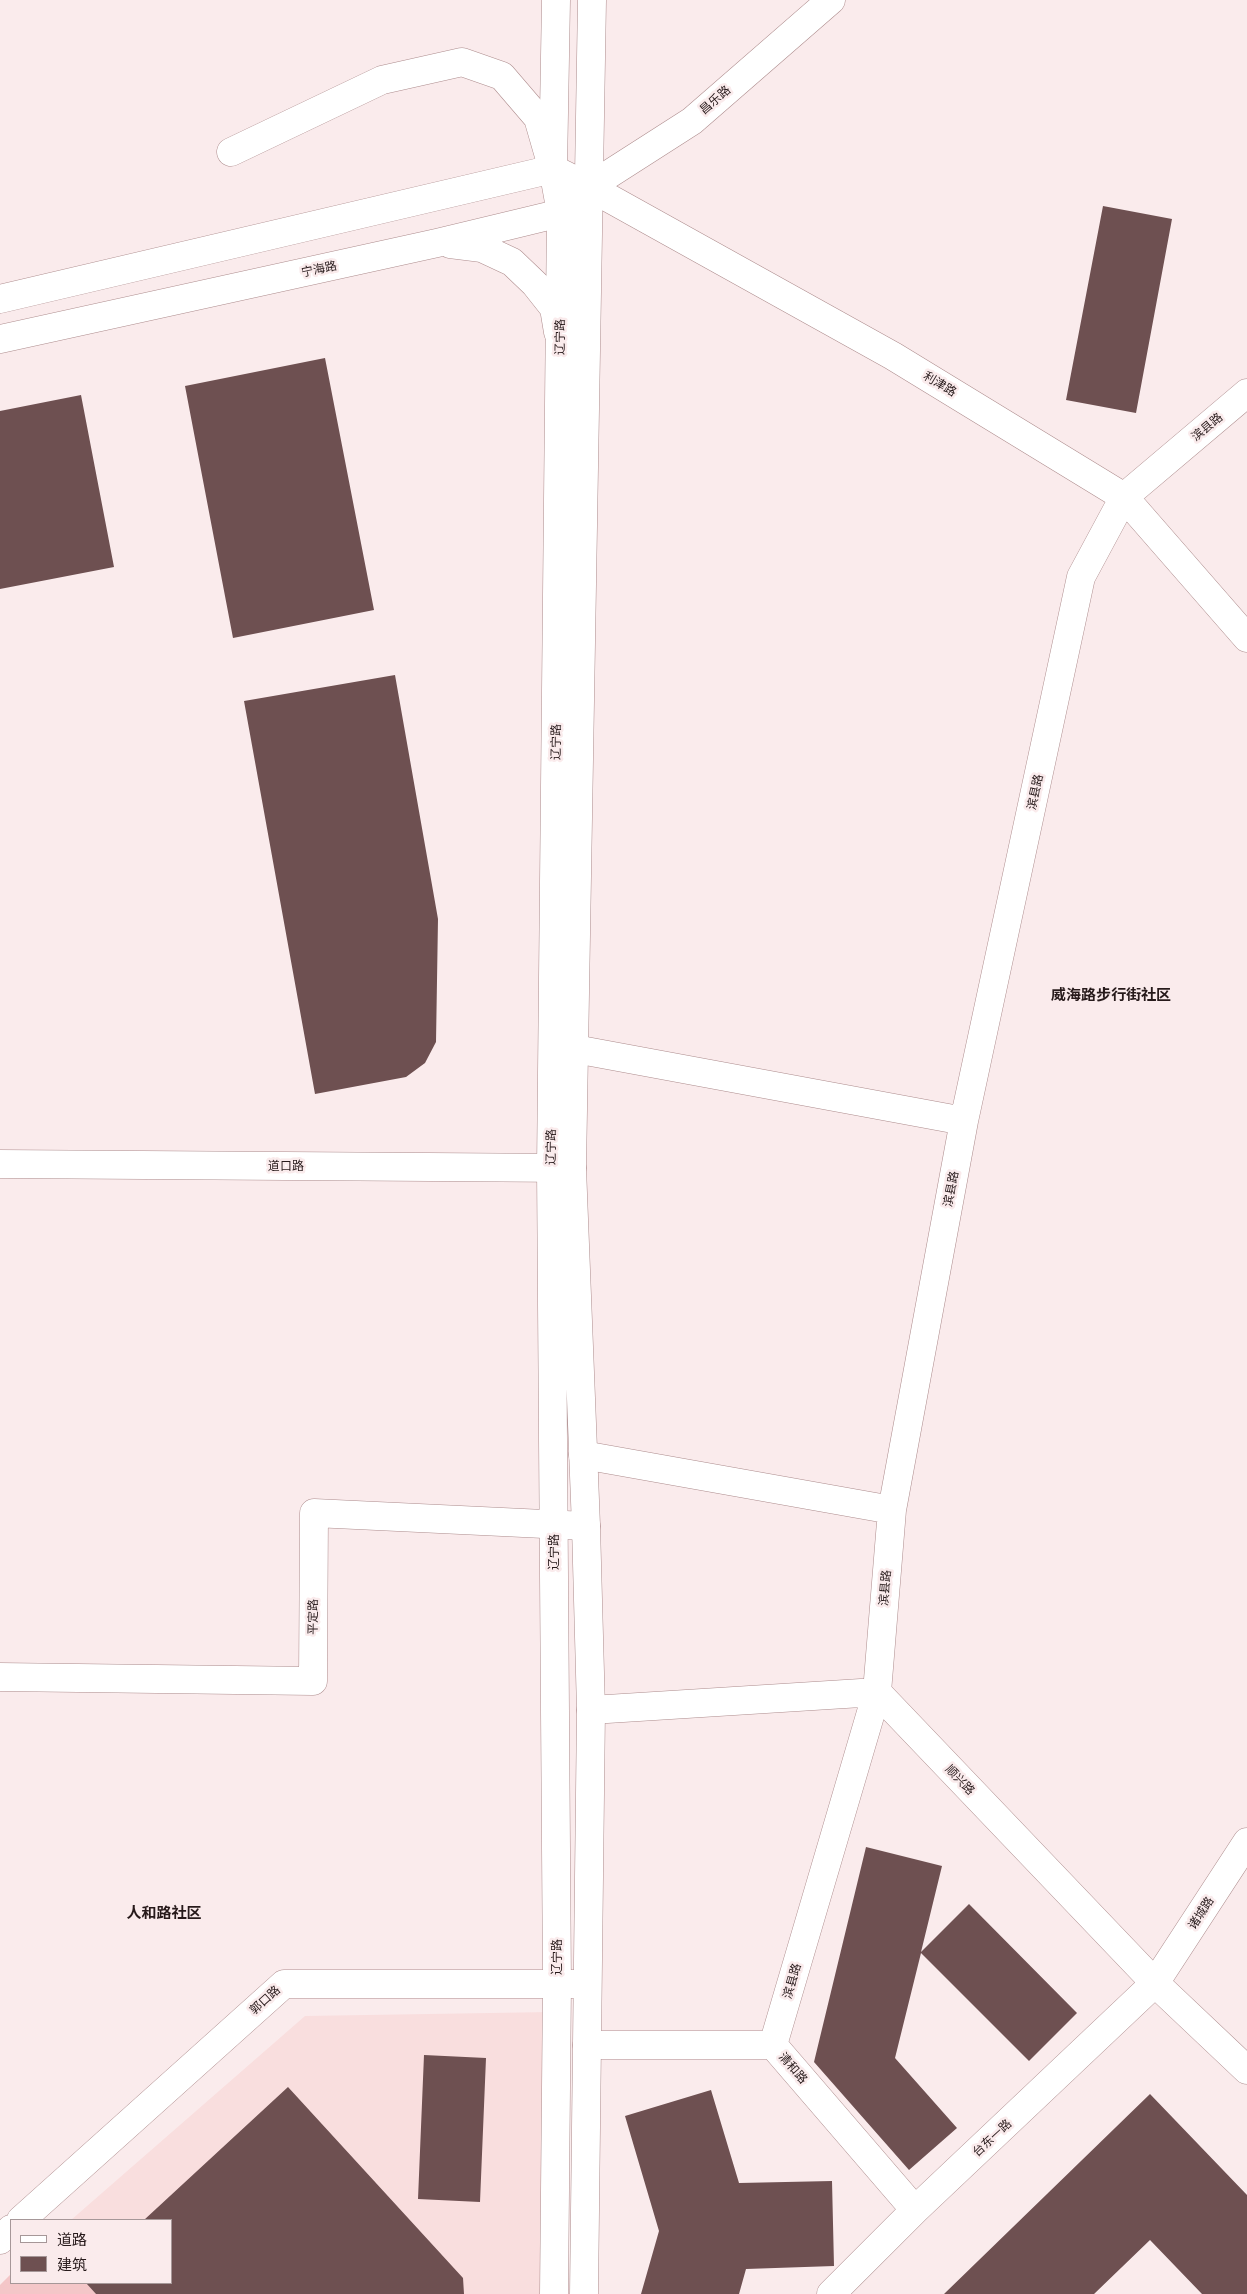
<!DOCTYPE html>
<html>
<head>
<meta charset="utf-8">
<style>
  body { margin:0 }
  #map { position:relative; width:1247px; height:2294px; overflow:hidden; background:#faebec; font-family:Ubuntu,"Noto Sans SC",sans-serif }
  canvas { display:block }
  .legend { position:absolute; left:10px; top:2219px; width:162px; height:65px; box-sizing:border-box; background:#faebec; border:1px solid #a69798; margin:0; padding:6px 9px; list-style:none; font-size:15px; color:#271a1b }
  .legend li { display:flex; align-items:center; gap:10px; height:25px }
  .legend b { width:25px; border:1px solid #a69798 }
</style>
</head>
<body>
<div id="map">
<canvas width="1247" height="2294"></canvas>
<ul class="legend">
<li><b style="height:6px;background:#fff"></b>道路</li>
<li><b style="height:14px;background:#6e5051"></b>建筑</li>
</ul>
</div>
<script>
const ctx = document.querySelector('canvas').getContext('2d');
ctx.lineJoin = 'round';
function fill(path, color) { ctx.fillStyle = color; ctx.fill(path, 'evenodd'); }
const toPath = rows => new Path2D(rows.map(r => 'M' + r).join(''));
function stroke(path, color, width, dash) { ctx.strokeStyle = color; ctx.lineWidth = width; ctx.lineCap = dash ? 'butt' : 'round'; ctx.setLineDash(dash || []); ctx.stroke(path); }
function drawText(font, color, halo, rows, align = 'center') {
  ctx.font = font + ' Ubuntu,"Noto Sans SC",sans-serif'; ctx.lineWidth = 5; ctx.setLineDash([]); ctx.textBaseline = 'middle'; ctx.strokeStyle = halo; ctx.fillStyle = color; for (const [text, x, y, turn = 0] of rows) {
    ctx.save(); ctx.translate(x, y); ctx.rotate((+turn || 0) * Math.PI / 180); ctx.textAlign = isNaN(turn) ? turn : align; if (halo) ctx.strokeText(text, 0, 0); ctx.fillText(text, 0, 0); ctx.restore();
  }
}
fill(toPath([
  [552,2012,545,2294,0,2294,0,2285,11,2274,11,2283,171,2283,171,2220,71,2220,305,2016]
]), '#f9dede');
fill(toPath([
  [11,2274,11,2283,86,2283,96,2294,0,2294,0,2285]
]), '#f4c6c8');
fill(toPath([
  [1103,206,1172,219,1136,413,1066,400],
  [325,358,374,610,233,638,185,386],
  [81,395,114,567,0,589,0,411],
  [395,675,438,919,436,1042,425,1063,406,1077,315,1094,244,701],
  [866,1847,942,1866,921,1952,969,1904,1077,2013,1029,2061,921,1953,895,2058,957,2128,909,2170,814,2062],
  [424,2055,486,2058,480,2202,418,2199],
  [288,2087,463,2278,464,2294,96,2294,86,2283,171,2283,171,2220,144,2220],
  [711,2090,739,2183,832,2181,834,2266,746,2269,739,2294,641,2294,659,2231,625,2116],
  [1150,2094,1247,2195,1247,2294,1202,2294,1150,2240,1094,2294,944,2294]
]), '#6e5051');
const minor = toPath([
  [231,152,382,80,462,62,502,76,538,118,551,163],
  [450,244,482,248,512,262,535,284,554,308,558,332],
  [0,299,553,169,589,187,893,356,1124,497,1247,638],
  [0,339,437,243,561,213,589,187,692,121,831,0],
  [575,1049,964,1121],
  [0,1164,572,1168],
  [583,1455,892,1510],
  [0,1677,313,1681,314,1513,586,1526],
  [591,1710,877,1692,1155,1983,1247,2070],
  [587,2045,773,2045,915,2210],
  [773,2045,877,1692,892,1510,964,1121,1081,577,1124,497,1247,393],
  [21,2220,284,1984,587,1984],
  [0,2240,11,2229],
  [831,2294,915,2210,1155,1983,1247,1842]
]);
const major = toPath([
  [554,2294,557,1984,551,1168,561,213,553,169,556,0],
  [584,2294,591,1710,586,1526,572,1168,592,0]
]);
stroke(minor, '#ad8c8d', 29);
stroke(major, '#ad8c8d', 29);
stroke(minor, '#fff', 28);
stroke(major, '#fff', 28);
drawText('12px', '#271a1b', '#faebec', [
  ["昌乐路",715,100,-41],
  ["宁海路",319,269,-12],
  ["辽宁路",560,337,-89],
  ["利津路",940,384,31],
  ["滨县路",1207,427,-40],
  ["辽宁路",556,742,-89],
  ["滨县路",1035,792,-78],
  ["辽宁路",551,1147,-89],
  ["道口路",286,1166],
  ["滨县路",951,1189,-79],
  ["辽宁路",554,1552,-90],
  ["滨县路",885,1588,-85],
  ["平定路",313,1617,-89],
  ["顺兴路",960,1780,46],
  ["诸城路",1201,1913,-57],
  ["辽宁路",557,1957,-90],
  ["滨县路",792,1981,-74],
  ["郭口路",265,2000,-42],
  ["清和路",793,2068,49],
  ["台东一路",992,2138,-43]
]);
drawText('bold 15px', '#271a1b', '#faebec', [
  ["威海路步行街社区",1111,995],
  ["人和路社区",164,1913]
]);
</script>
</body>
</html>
